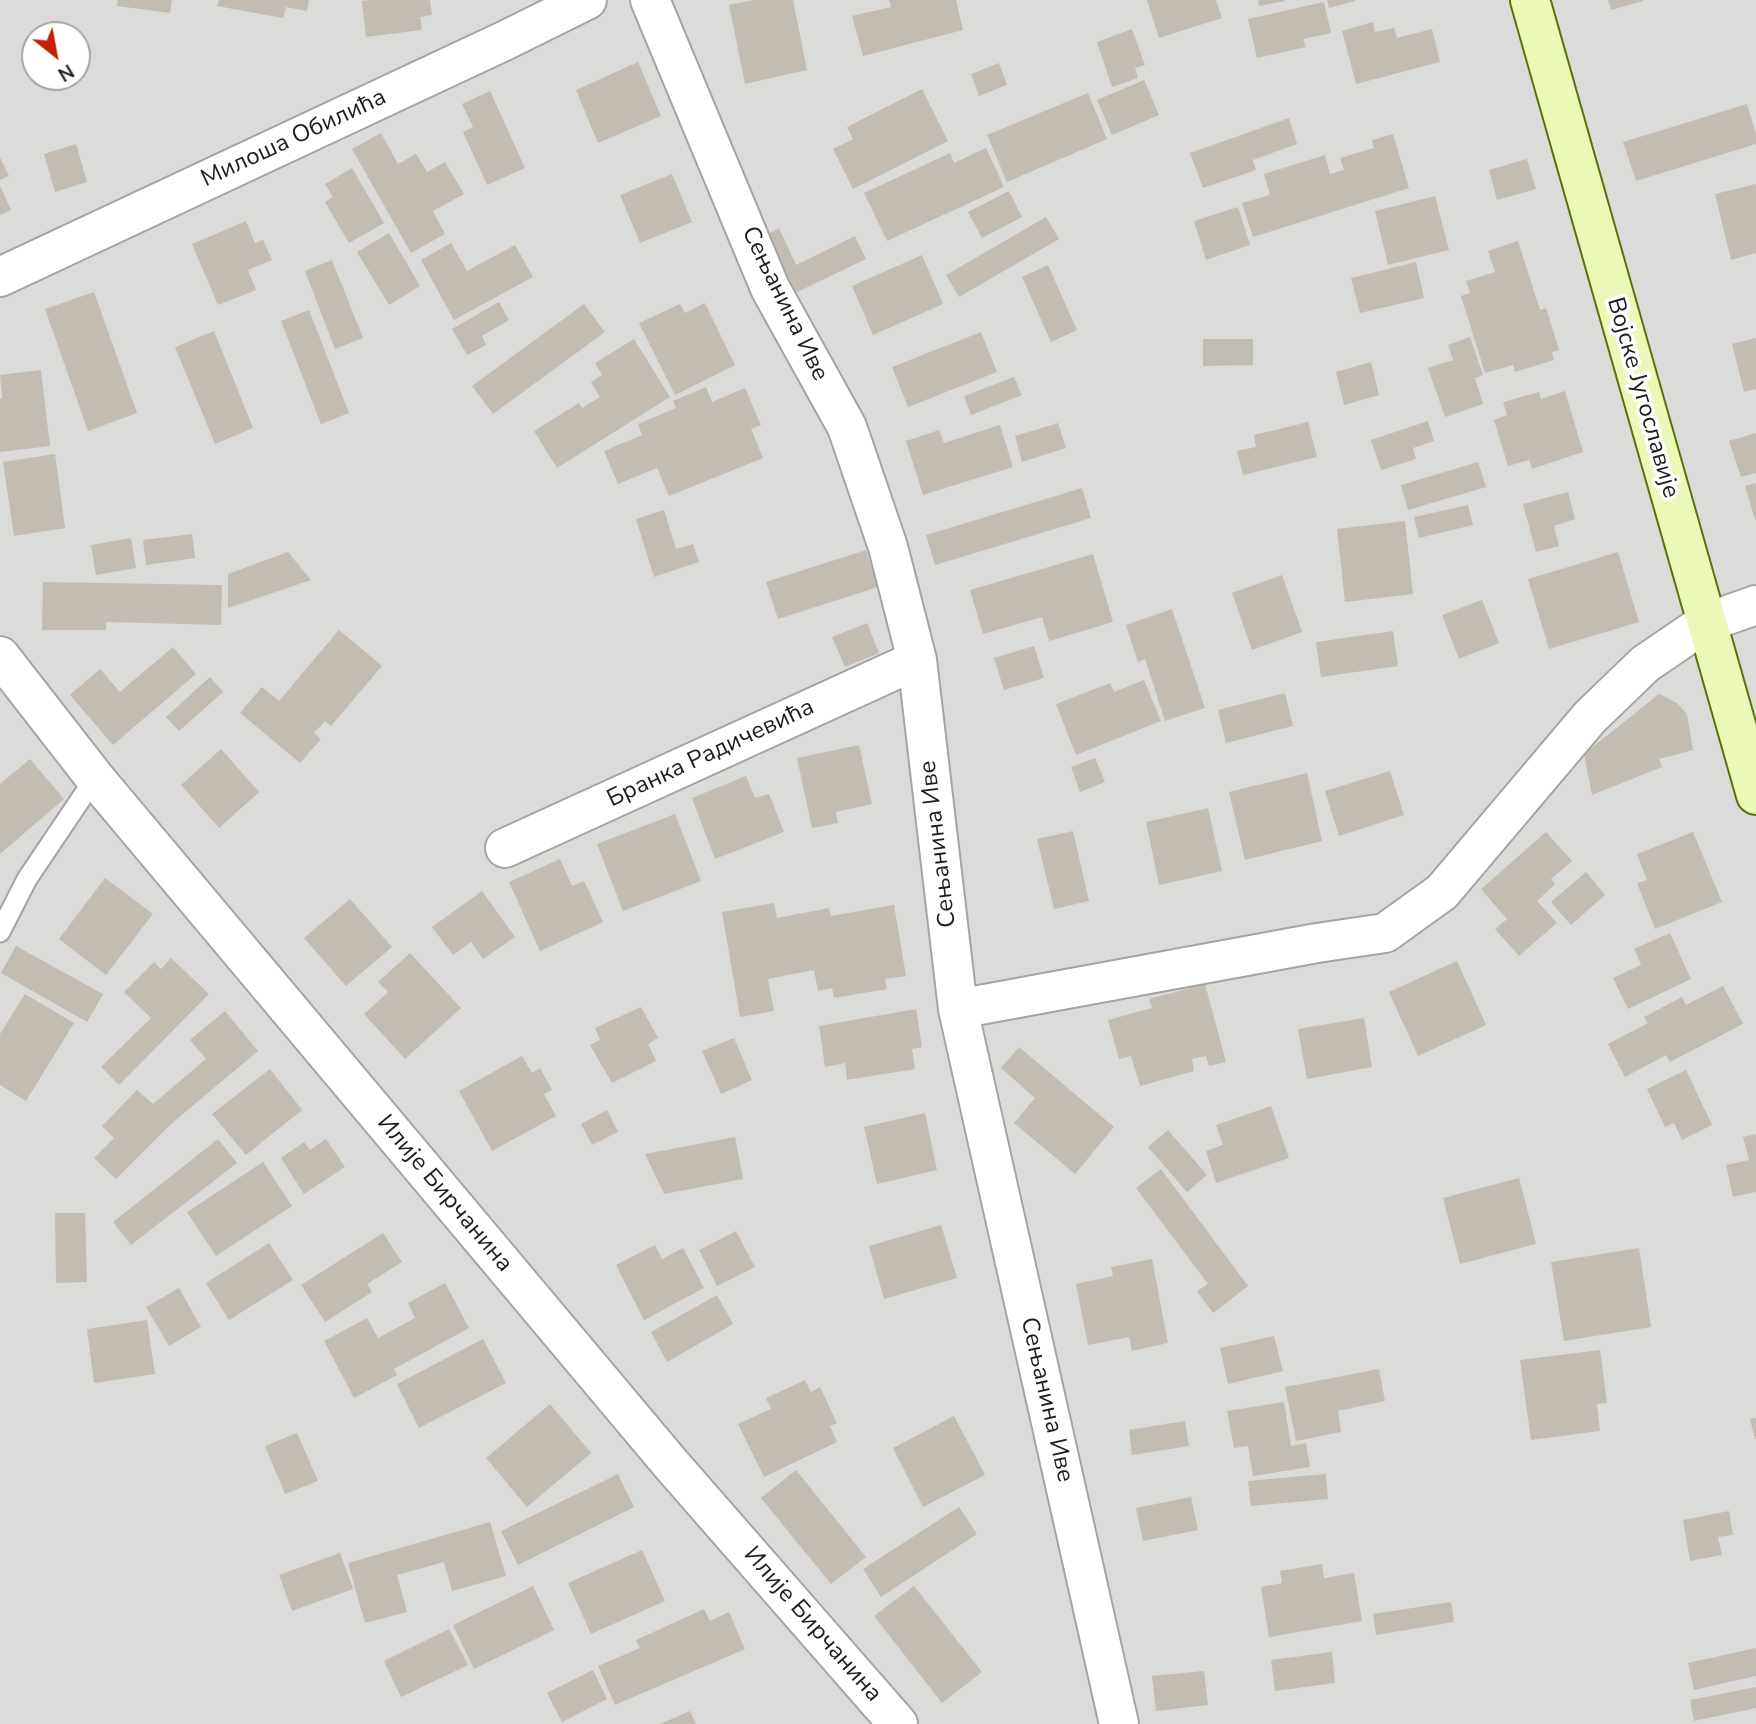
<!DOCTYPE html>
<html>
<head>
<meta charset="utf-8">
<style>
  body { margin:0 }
  #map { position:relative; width:1756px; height:1724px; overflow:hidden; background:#eeece4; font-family:"Nunito Sans",sans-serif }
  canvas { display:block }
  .north { position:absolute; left:21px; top:21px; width:70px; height:70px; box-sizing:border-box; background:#fff; border:2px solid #a5a5a5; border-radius:50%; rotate:149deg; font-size:19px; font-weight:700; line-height:28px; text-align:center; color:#1d1d1d }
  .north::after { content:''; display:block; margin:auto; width:24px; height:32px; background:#c51f05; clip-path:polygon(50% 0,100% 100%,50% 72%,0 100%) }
</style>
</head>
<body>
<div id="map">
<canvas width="1756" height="1724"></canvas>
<div class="north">N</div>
</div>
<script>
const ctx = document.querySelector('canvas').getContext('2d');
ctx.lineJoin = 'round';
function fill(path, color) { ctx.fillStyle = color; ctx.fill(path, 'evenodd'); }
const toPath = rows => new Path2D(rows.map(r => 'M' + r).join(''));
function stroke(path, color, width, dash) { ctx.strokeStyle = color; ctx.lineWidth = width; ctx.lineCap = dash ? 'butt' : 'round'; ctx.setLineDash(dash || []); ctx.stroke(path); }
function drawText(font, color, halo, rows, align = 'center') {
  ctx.font = font + ' "Nunito Sans",sans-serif'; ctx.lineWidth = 7; ctx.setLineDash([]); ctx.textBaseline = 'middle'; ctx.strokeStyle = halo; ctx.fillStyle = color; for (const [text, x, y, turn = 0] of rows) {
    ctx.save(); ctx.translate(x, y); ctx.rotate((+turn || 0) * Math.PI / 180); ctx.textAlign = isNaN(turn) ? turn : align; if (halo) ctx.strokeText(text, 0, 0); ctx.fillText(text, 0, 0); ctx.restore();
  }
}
fill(toPath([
  [0,0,1756,0,1756,1724,0,1724],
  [35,35,77,35,77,77,35,77]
]), '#dbdbda');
fill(toPath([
  [118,0,172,0,170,13,117,6],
  [219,0,309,0,307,11,286,7,283,18,217,6],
  [369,0,430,0,432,15,420,17,422,30,366,37,362,1],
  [754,0,793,0,807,70,745,84,729,5],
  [889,0,956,0,963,30,863,56,852,16,891,7],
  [1147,0,1216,0,1222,18,1159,38],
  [1258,0,1285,0,1285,1,1259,6],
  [1327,0,1355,0,1355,1,1329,8],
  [1608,0,1643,0,1643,1,1611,10],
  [1324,2,1331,33,1303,39,1306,47,1257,58,1248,19],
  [1373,22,1375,32,1394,28,1397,38,1432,29,1440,62,1356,84,1342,31],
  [1132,29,1145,65,1135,68,1138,78,1112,87,1097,42],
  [638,62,661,116,598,143,576,90],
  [999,63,1007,85,979,96,971,74],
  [1144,80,1159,115,1112,135,1097,100],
  [922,89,948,141,853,189,833,149,853,139,847,127],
  [490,91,525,168,487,185,463,132,473,127,462,104],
  [1088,93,1107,139,1007,182,987,135],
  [1747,104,1756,134,1756,144,1636,181,1623,142],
  [1289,118,1297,144,1253,160,1256,170,1203,188,1190,153],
  [381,133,398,164,416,154,427,172,445,162,464,194,433,211,445,234,411,253,352,149],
  [1393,134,1409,188,1253,237,1242,203,1270,195,1264,174,1325,155,1330,174,1344,170,1340,158,1374,148,1372,140],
  [76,144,87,182,55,192,44,154],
  [986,148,1004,187,887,241,864,193,950,153,954,163],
  [0,157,9,176,0,180],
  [1527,159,1536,189,1497,200,1489,170],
  [352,168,384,223,349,243,325,202,333,197,325,184],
  [672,174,692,222,640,243,620,195],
  [1756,184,1756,253,1731,260,1715,194],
  [0,186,11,210,0,215],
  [1009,191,1022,217,982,238,968,212],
  [1435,196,1449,250,1388,265,1375,211],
  [1238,207,1250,245,1206,260,1194,221],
  [1046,217,1059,239,959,297,946,275],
  [246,221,255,243,263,240,272,260,248,270,256,290,218,305,192,244],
  [779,228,796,265,855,236,866,259,795,293,767,235],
  [389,233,420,286,389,305,357,252],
  [1518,241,1540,310,1546,308,1559,350,1552,352,1554,360,1515,372,1513,365,1485,373,1461,296,1470,293,1466,281,1495,272,1488,251],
  [451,243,467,271,515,245,533,277,454,320,421,260],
  [922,255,943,304,873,335,852,286],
  [332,260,363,338,335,349,305,271],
  [1416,262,1424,298,1360,313,1351,278],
  [1048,265,1077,330,1051,342,1022,277],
  [94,292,137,413,88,431,45,309],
  [499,302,509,320,482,336,486,345,467,355,452,329],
  [705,303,735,365,675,395,639,323,680,304,685,313],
  [584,304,605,332,493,414,472,386],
  [309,310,349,413,321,424,281,321],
  [214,331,253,428,215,444,175,347],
  [981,332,997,372,908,407,892,367],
  [1470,337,1483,375,1475,378,1483,404,1445,417,1428,368,1453,360,1448,345],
  [1756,338,1756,389,1744,392,1732,344],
  [634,339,670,397,557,468,534,431,579,403,582,408,600,397,591,382,602,375,595,363],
  [1203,339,1253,339,1253,365,1203,366],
  [1371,362,1379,395,1344,405,1336,372],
  [41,370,50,446,0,452,0,399,2,398,0,375],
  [1014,377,1022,395,971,415,964,396],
  [706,387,712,402,745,388,761,425,751,429,763,458,669,496,657,468,618,484,604,451,642,435,638,424,676,408,673,401],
  [1565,391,1583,452,1532,469,1529,460,1508,466,1494,420,1507,415,1503,402,1539,392,1541,399],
  [1428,421,1434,441,1413,448,1416,459,1381,470,1371,440],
  [1308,422,1317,457,1243,475,1237,451,1256,447,1254,435],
  [1058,423,1066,448,1022,462,1015,436],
  [1000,425,1013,467,923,495,906,441,939,430,944,443],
  [1756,433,1756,473,1741,477,1729,441],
  [55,454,65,528,14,536,3,462],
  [1478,462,1486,487,1408,510,1401,485],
  [1756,483,1756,520,1755,520,1745,486],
  [1082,488,1091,518,935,565,926,535],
  [1568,492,1575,519,1554,526,1559,546,1536,552,1523,504],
  [1468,505,1473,525,1419,538,1414,517],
  [664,510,676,549,693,544,699,562,654,577,636,519],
  [1405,521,1413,594,1345,602,1337,529],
  [192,534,195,558,146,565,143,540],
  [131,538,136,568,96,575,91,545],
  [866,550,878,587,778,619,766,582],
  [288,552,311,580,228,608,228,574],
  [1618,552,1639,622,1549,649,1528,579],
  [1093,554,1113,622,1049,641,1042,617,983,634,970,590],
  [1282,575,1302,632,1252,650,1232,593],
  [43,582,222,585,221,625,106,622,106,630,42,630],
  [1482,600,1499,643,1459,659,1442,615],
  [1172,609,1205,708,1165,721,1145,659,1138,662,1126,625],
  [867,623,879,653,845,667,832,637],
  [339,630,382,666,331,726,325,721,314,733,321,739,300,763,240,713,262,687,279,701],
  [1393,631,1398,666,1321,677,1316,642],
  [1034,646,1044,678,1004,690,994,658],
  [173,647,196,674,113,745,70,695,100,669,120,692],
  [210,677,223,692,179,731,166,717],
  [1144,680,1161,721,1076,755,1056,704,1110,683,1114,692],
  [1285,693,1293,726,1226,743,1218,710],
  [1659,694,1677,703,1687,714,1693,750,1659,759,1662,767,1592,795,1584,754],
  [859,745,872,804,836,812,838,823,812,828,797,758],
  [221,749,259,792,219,828,181,785],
  [1095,758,1105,782,1080,792,1071,767],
  [30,759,64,799,0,854,0,784],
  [1390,771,1404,815,1339,836,1325,791],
  [1307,773,1322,841,1245,860,1229,792],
  [746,776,755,798,769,794,784,832,715,859,692,798],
  [1208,808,1222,871,1159,885,1146,822],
  [675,814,701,881,623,911,597,844],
  [1073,831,1089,901,1054,909,1037,839],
  [1546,832,1572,861,1551,879,1555,884,1537,901,1557,923,1519,956,1495,929,1507,919,1481,889],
  [1693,832,1722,902,1655,929,1637,883,1647,880,1637,854],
  [560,859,572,886,584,881,603,922,540,951,509,882],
  [1586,872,1605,895,1571,925,1551,902],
  [105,878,153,914,106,975,59,939],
  [482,891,515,937,483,959,471,942,453,955,432,927],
  [350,899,392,947,346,986,304,938],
  [774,903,777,918,829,908,831,916,894,905,906,976,885,979,887,989,834,998,832,988,818,991,814,970,768,979,774,1011,740,1017,722,912],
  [1670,933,1691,979,1628,1009,1613,978,1641,965,1634,949],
  [16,946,103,994,87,1022,1,973],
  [410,953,461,1008,405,1059,364,1014,388,992,378,982],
  [171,958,209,994,119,1085,101,1067,151,1018,124,992,154,962,161,969],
  [1457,961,1486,1025,1418,1056,1389,992],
  [1205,984,1226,1062,1209,1066,1206,1056,1192,1059,1194,1071,1140,1086,1131,1056,1119,1059,1108,1020,1152,1008,1149,999],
  [1723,986,1743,1024,1670,1062,1666,1055,1625,1077,1608,1044,1648,1023,1644,1017,1682,997,1686,1005],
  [25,994,74,1023,26,1101,0,1085,0,1034],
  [641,1007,658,1038,648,1044,656,1061,612,1083,590,1045,600,1040,595,1028],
  [916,1009,922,1047,912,1049,915,1069,847,1080,845,1063,825,1067,819,1026],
  [225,1011,258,1051,171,1124,116,1179,94,1158,114,1138,102,1126,137,1090,153,1104,206,1059,190,1040],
  [1364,1018,1372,1067,1307,1079,1298,1029],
  [734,1038,752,1080,721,1094,702,1051],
  [1019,1047,1114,1127,1075,1174,1014,1123,1035,1098,1001,1068],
  [522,1056,532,1073,540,1068,552,1090,544,1094,556,1116,492,1151,459,1091],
  [270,1069,302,1110,246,1155,212,1114],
  [1686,1070,1712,1125,1682,1140,1674,1123,1665,1127,1647,1089],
  [1271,1106,1289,1158,1216,1183,1206,1151,1223,1145,1216,1125],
  [607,1110,618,1132,592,1145,581,1124],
  [925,1113,937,1170,877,1184,864,1127],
  [1168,1130,1207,1175,1187,1192,1148,1147],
  [1756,1134,1756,1192,1733,1197,1726,1165,1749,1160,1743,1137],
  [735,1137,743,1179,664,1194,645,1154],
  [218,1139,237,1163,131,1245,113,1222],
  [326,1139,345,1167,304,1194,281,1158,304,1142,310,1150],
  [263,1162,292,1206,216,1256,187,1212],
  [1161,1169,1248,1286,1213,1313,1197,1291,1208,1284,1136,1188],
  [1519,1178,1536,1244,1460,1264,1443,1198],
  [55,1213,85,1213,87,1282,56,1283],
  [941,1225,957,1278,884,1299,869,1246],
  [736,1231,755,1267,717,1286,699,1250],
  [383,1233,402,1262,367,1284,372,1292,325,1322,301,1285],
  [269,1243,293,1280,229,1320,206,1283],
  [655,1245,662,1259,683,1248,704,1288,644,1320,616,1265],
  [1639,1248,1651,1327,1564,1341,1551,1262],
  [1152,1259,1168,1343,1132,1351,1129,1337,1088,1345,1076,1284,1113,1276,1111,1267],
  [445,1283,469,1328,394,1369,397,1375,354,1398,324,1341,367,1318,378,1338,415,1318,408,1303],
  [179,1288,201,1327,169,1346,146,1307],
  [717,1295,733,1324,667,1362,651,1332],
  [147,1320,155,1374,94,1383,87,1329],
  [1274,1336,1283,1371,1228,1384,1220,1348],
  [483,1339,506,1383,419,1428,397,1384],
  [1600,1350,1607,1403,1597,1404,1600,1431,1531,1440,1520,1360],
  [1379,1369,1385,1401,1338,1411,1341,1432,1296,1441,1285,1387],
  [805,1380,811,1392,820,1387,837,1423,830,1426,837,1442,764,1477,738,1424,771,1409,766,1398],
  [1284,1402,1291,1446,1306,1443,1310,1467,1253,1476,1248,1446,1234,1448,1227,1411],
  [550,1404,591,1453,527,1507,486,1458],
  [954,1416,985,1475,923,1507,893,1448],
  [1756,1418,1756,1439,1755,1439,1750,1419],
  [1185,1421,1189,1446,1132,1455,1129,1430],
  [297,1433,318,1481,285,1494,265,1446],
  [796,1470,866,1557,831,1584,761,1498],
  [618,1474,634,1507,518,1565,501,1531],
  [1326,1474,1328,1499,1251,1506,1248,1481],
  [1191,1497,1198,1530,1143,1541,1136,1508],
  [959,1507,977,1534,881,1597,863,1569],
  [1729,1511,1733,1535,1718,1537,1722,1555,1690,1561,1683,1520],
  [490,1522,506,1576,452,1591,444,1562,397,1575,407,1612,365,1623,348,1563],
  [642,1550,665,1601,591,1634,568,1583],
  [340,1553,353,1589,292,1611,279,1575],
  [1322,1564,1324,1578,1354,1573,1362,1621,1269,1637,1261,1587,1282,1583,1280,1571],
  [533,1586,554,1630,474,1669,453,1625],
  [914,1586,982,1672,942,1703,874,1616],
  [1451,1602,1454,1622,1376,1635,1373,1614],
  [704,1609,710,1621,729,1612,745,1649,615,1705,598,1666,640,1648,636,1640],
  [449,1629,468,1665,401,1697,384,1661],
  [1756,1648,1756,1676,1694,1690,1688,1663],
  [1332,1652,1335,1683,1275,1691,1271,1660],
  [593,1670,607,1699,562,1722,547,1693],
  [1204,1671,1208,1705,1156,1711,1152,1676],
  [1756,1687,1756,1708,1694,1721,1690,1700],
  [690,1711,696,1724,660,1724]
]), '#c3bcb3');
const lane = toPath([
  [0,932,27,879,95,778]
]);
const street = toPath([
  [650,0,770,288,847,427,888,547,917,660,958,1009,1119,1724],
  [0,277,504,41,587,0],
  [0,656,95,778,670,1463,898,1724],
  [505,848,917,660],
  [958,1009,1317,943,1385,933,1442,892,1590,717,1645,664,1705,623,1756,605]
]);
const secondary = toPath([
  [1530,0,1756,795]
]);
stroke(lane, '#a4a4a4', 23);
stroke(street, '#a4a4a4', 42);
stroke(secondary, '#587108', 42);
stroke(lane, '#fff', 19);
stroke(street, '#fff', 38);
stroke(secondary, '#ecf8b8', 38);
drawText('24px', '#1d1d1d', '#fff', [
  ["Милоша Обилића",294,139,-25],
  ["Сењанина Иве",784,304,64],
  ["Војске Југославије",1642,398,74],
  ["Бранка Радичевића",711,754,-25],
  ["Сењанина Иве",939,844,-97],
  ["Илије Бирчанина",444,1194,50],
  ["Сењанина Иве",1046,1400,77],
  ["Илије Бирчанина",812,1625,49]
]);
</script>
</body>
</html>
